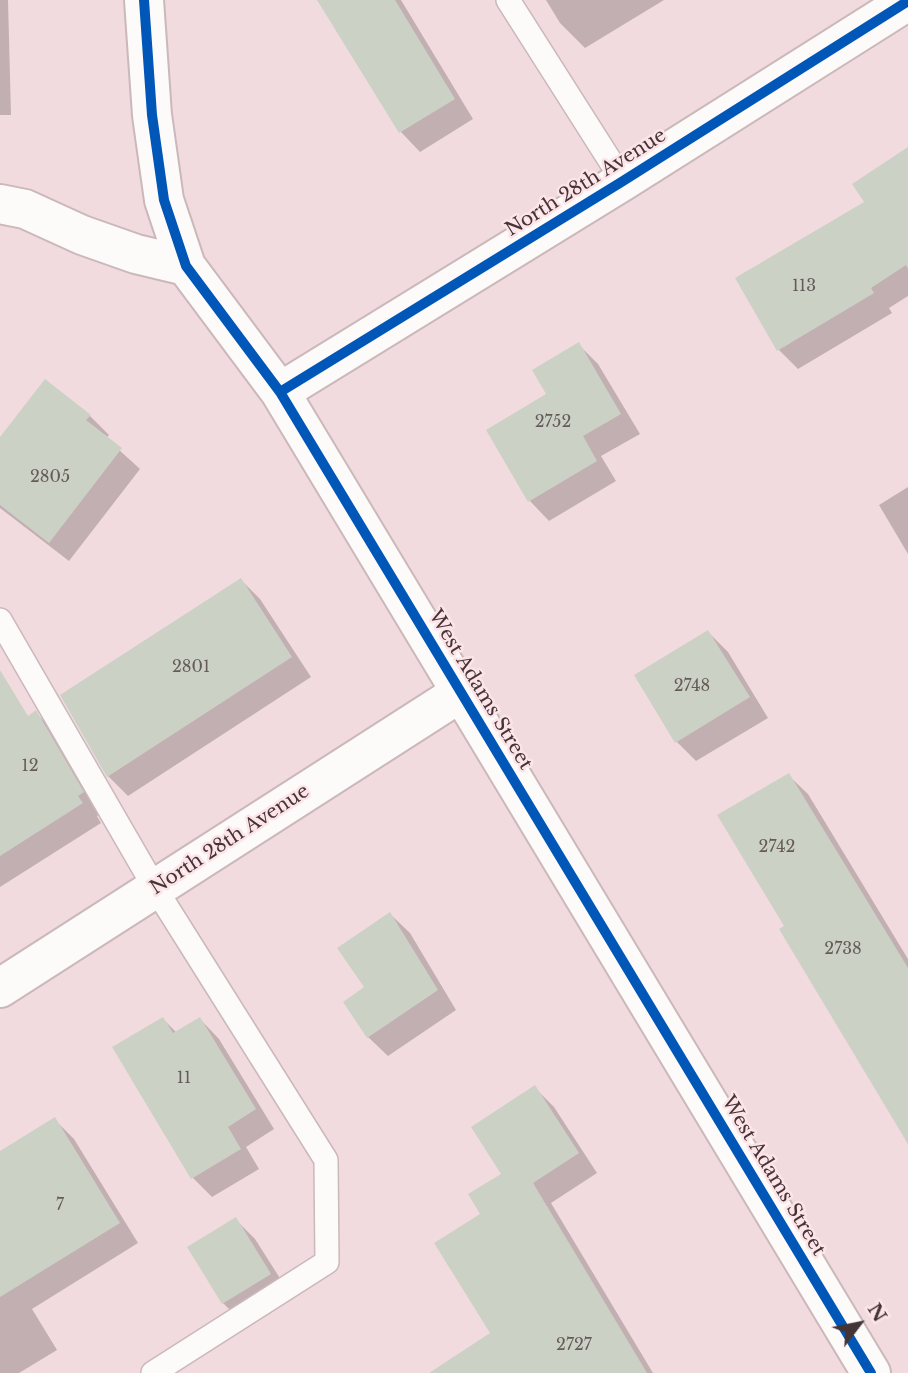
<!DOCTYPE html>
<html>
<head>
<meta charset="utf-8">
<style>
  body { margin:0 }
  #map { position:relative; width:908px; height:1373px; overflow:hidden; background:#f2dbde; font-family:"Libre Baskerville",serif }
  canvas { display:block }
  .north { position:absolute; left:824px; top:1289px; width:70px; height:70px; -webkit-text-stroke:5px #fde4e8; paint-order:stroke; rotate:58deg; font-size:19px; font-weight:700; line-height:28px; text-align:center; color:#443436 }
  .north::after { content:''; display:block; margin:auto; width:24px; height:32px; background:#443436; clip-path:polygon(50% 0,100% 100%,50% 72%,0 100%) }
</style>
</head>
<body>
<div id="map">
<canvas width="908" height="1373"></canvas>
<div class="north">N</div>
</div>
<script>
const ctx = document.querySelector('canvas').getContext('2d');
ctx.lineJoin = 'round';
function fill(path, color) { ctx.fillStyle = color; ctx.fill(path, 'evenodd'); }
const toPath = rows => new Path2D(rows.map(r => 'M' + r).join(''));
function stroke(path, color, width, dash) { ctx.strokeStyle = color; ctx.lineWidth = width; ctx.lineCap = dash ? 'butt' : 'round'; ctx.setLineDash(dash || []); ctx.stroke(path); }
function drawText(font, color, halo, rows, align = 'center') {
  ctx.font = font + ' "Libre Baskerville",serif'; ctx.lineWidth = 5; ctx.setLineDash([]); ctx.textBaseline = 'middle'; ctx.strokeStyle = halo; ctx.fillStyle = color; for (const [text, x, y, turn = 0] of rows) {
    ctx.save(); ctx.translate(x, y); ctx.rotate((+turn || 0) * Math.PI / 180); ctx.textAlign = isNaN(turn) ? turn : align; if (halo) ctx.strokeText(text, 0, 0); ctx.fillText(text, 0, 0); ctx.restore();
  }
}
fill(toPath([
  [0,0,8,0,11,115,0,115],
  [319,0,401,0,473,119,420,152,401,132],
  [546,0,664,0,585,48,560,23],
  [908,149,908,296,889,308,892,313,798,369,778,349,867,203],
  [578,344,598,364,640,434,601,456,616,481,549,521,530,501,488,431,548,395],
  [90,416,109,435,106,438,140,469,69,561,0,508,0,440],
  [908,487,908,554,879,505],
  [241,580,260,599,311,677,128,796,108,776,62,696],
  [708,632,728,652,768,718,696,761,677,742],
  [36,713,55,732,102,812,97,816,101,823,0,887,0,731],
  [788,775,808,794,908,959,908,1144,786,926],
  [390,914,410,933,456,1010,388,1056,368,1037,366,987],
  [163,1019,177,1033,200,1019,219,1039,274,1129,246,1147,259,1169,212,1197,193,1178],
  [535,1088,554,1107,597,1173,551,1203,653,1373,432,1373,493,1333,483,1214,503,1174],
  [54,1119,74,1139,138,1243,32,1309,57,1350,19,1373,0,1373,0,1153],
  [236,1220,255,1239,290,1294,243,1323,223,1303]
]), '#0003');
fill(toPath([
  [317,0,395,0,455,99,399,133],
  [908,147,908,269,906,265,871,288,874,293,777,351,735,278,864,202,852,184],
  [579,342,621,414,583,436,597,461,528,502,486,430,546,394,532,370],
  [45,379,91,415,86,420,122,448,49,543,0,505,0,437],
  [241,578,292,657,107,777,60,695],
  [708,630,750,697,675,743,634,675],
  [0,670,28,716,36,710,84,792,78,796,83,803,0,856],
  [789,773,908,968,908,1144,779,929,784,926,717,815],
  [390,912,438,990,367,1038,343,1002,364,987,337,948],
  [163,1017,173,1033,200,1017,256,1109,228,1127,241,1149,191,1179,112,1047],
  [535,1085,579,1153,533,1183,647,1373,429,1373,490,1333,434,1243,480,1214,468,1194,501,1174,471,1127],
  [55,1117,120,1223,0,1297,0,1151],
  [236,1217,271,1274,222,1304,187,1247]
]), '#ccd1c5');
const service = toPath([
  [508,0,623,181],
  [0,620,155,888,326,1160,327,1262,153,1373]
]);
const minor = toPath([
  [144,0,152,115,164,200,186,266,280,392,871,1373],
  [0,204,25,209,82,235,136,254,186,266],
  [280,392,623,181,908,1],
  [0,988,460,693]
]);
stroke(service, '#cab8bb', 26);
stroke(minor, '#cab8bb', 42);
stroke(service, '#fdfafa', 23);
stroke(minor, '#fdfafa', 38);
stroke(toPath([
  [144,0,152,115,164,200,186,266,280,392,871,1373],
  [280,392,623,181,908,1]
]), '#0057b8', 10);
drawText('16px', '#665b5a', null, [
  ["113",804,286],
  ["2752",553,422],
  ["2805",50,477],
  ["2801",191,667],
  ["2748",692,686],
  ["12",30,766],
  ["2742",777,847],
  ["2738",843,949],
  ["11",184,1078],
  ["7",60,1205],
  ["2727",574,1345]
]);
drawText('19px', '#443436', '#fde4e8', [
  ["North 28th Avenue",586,183,-32],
  ["West Adams Street",480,690,59],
  ["North 28th Avenue",230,840,-33],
  ["West Adams Street",773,1176,59]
]);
</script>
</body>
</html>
